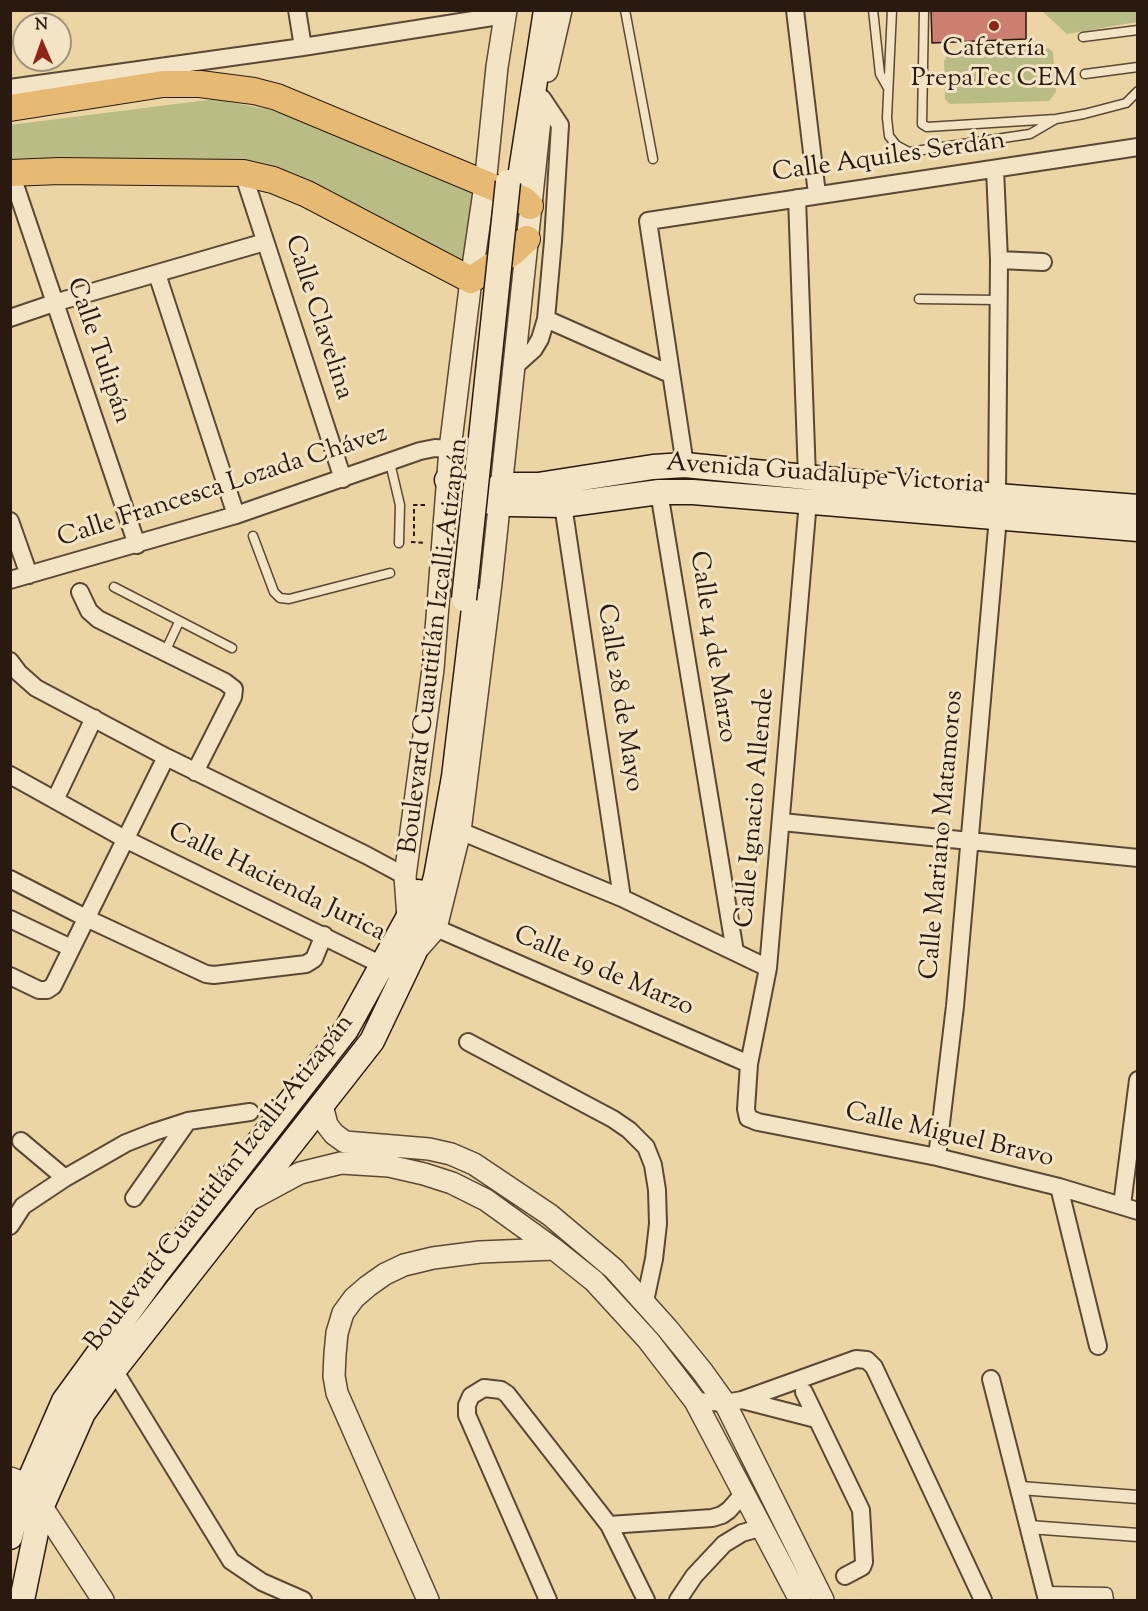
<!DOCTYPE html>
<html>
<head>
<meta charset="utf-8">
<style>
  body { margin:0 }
  #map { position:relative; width:1148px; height:1611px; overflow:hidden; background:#ebd5a5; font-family:"Sorts Mill Goudy",serif }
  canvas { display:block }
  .frame { position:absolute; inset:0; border:12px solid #2a190e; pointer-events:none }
  .north { position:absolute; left:12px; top:12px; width:60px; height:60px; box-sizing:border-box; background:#f2e4c4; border:2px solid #a2937b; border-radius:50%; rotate:358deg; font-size:16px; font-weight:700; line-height:24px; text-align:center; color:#2a190e }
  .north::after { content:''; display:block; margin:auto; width:21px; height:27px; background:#8f2418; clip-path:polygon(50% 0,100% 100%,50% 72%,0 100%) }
</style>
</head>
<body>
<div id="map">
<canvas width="1148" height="1611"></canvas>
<div class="frame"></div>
<div class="north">N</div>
</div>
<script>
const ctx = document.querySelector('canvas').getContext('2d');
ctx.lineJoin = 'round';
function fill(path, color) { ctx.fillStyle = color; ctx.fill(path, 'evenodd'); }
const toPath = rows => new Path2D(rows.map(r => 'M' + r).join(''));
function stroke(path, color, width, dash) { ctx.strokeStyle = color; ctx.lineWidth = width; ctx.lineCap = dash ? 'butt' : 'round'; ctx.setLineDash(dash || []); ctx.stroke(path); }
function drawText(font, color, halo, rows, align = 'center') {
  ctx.font = font + ' "Sorts Mill Goudy",serif'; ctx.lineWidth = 6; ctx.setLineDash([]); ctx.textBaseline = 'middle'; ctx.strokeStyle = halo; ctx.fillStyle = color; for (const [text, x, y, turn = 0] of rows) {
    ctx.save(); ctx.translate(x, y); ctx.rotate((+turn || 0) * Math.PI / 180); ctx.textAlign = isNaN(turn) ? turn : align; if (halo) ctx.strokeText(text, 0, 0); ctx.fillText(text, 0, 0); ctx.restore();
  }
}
fill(toPath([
  [1042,11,1137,11,1137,22,1067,34],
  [1048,48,1053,52,1056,92,1049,101,950,104,945,99,944,61,949,53],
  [215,99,270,110,303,119,476,189,467,253,463,260,454,261,251,170,11,170,10,125]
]), '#b9bd85');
const building = toPath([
  [931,10,1026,10,1026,39,932,43,931,10]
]);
fill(building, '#cc7e71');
stroke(building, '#2a190e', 1.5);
const service = toPath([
  [625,10,653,159],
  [873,10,880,74,888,88],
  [892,10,887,118,889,136,896,145,909,152,1030,134,1054,120],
  [924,10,922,124,927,127,1056,119,1084,114,1126,103,1138,91],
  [1083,37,1138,30],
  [1085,74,1138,67],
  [919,299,999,300],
  [390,463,400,505,399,543],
  [253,536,274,592,280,598,289,599,390,573],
  [114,587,232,648],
  [165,652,179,622]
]);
const pedestrian = toPath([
  [1020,1488,1138,1497],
  [1029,1527,1138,1535],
  [1046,1593,1106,1594,1107,1600]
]);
const minor = toPath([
  [297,10,303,47],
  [795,10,817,194],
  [10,88,303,47,505,15],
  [995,169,999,260,997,496],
  [11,173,137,545],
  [243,173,343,479],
  [797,198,807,477],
  [999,260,1043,262],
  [157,274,236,515],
  [10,318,54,303,265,242],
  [546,319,670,374],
  [514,367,534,349,540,339,546,319,553,241,560,125,542,98],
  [685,465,648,221,1138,147],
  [659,492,735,952],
  [808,501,768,968,749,1064,746,1109,748,1118,758,1122,937,1157,1059,1187,1138,1211],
  [563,505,622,898],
  [10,521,29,575],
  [10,580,236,515,420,451,435,448,450,449],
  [80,592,89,611,98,619,225,682,234,689,233,697,195,772],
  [10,661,19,673,36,688,166,757,366,855,405,876],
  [10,775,125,839,392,970],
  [55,800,94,718],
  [782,822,1138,858],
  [460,831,622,898,768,968],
  [10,879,86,918,206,974,214,975,306,964,314,959,324,935],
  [10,919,71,948],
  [436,928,749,1064],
  [10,976,39,990,47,990,53,986,166,757],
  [468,1042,613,1119,629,1130,646,1147,653,1165,657,1190,658,1224,654,1259,645,1301],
  [21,1141,65,1178],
  [937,1157,955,1006,998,517],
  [1059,1187,1098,1346],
  [134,1198,188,1121],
  [1122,1205,1138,1080],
  [10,1226,23,1206,65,1178,126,1143,154,1132,188,1121,250,1112],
  [114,1370,231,1561,262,1582,303,1600],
  [991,1379,1047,1600],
  [804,1392,861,1510,864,1562,862,1567,845,1576],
  [742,1400,816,1419],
  [695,1401,725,1403,742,1400,856,1359,867,1360,874,1367,983,1600],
  [609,1525,712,1518,722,1515,729,1510,744,1493],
  [548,1600,467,1415,467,1405,471,1396,484,1388,501,1390,507,1394,609,1525,646,1600],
  [678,1600,694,1576,724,1544,742,1533,763,1527]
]);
const tertiary = toPath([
  [547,71,561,10],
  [408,918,405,876,433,669,450,449,471,280,485,185,497,67,506,10],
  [414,953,436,928,460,831,491,583,540,120],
  [322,1105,327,1125,334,1134,345,1142,429,1149,451,1154,474,1164,550,1215,614,1269,667,1328,702,1371,725,1403,823,1600],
  [248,1201,300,1173,341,1163,389,1166,424,1174,452,1183,486,1200,554,1249,594,1281,648,1340,695,1401,800,1600],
  [10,1478,27,1484,103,1600],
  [428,1600,337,1393,334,1376,335,1354,337,1333,343,1313,354,1298,368,1286,385,1274,404,1265,433,1258,480,1252,554,1249]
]);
const secondary = toPath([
  [519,184,546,10],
  [447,480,451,488,465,499,510,504,563,505,659,492,693,492,1138,529],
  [500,485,538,485,653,467,685,465,997,496,1138,507],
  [10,1537,17,1509,64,1401,157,1273,346,1030,408,918,418,892],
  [22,1600,41,1508,83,1413,114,1370,372,1041,414,953,436,877,454,777,475,600]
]);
const primary = toPath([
  [10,108,163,84,200,84,254,91,277,97,524,200,530,206],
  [10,173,59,171,243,173,273,180,307,194,471,280,513,252,527,239]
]);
stroke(service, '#5a4834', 11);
stroke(pedestrian, '#5a4834', 15);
stroke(minor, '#5a4834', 20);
stroke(tertiary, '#5a4834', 24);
stroke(secondary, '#2a190e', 27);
stroke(primary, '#2a190e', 28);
stroke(toPath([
  [414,536,414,505,427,505],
  [411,542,426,543]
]), '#2a190e', 2, [4.5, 3]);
stroke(service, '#f2e4c4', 8);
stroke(pedestrian, '#f2e4c4', 12);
stroke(minor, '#f2e4c4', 16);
stroke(tertiary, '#f2e4c4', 21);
stroke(secondary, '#f2e4c4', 24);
stroke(primary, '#e6ba72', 26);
const secondaryBridge = toPath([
  [464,599,508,182]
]);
stroke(secondaryBridge, '#2a190e', 27, []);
stroke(secondaryBridge, '#f2e4c4', 24);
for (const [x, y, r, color] of [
  [994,26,6,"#8f2418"]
]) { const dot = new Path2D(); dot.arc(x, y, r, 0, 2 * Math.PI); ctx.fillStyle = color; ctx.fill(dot); stroke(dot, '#f2e4c4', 2); }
drawText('26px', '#2a190e', '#f2e4c4', [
  ["Cafetería",994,51],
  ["PrepaTec CEM",994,81]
]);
drawText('26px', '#2a190e', '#f2e4c4', [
  ["Calle Aquiles Serdán",889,159,-8],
  ["Calle Clavelina",317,318,72],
  ["Calle Tulipán",97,351,71],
  ["Avenida Guadalupe Victoria",825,476,4],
  ["Calle Francesca Lozada Chávez",223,488,-18],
  ["Boulevard Cuautitlán Izcalli-Atizapán",436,646,-83],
  ["Calle 14 de Marzo",711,647,81],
  ["Calle 28 de Mayo",618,698,81],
  ["Calle Ignacio Allende",757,808,-85],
  ["Calle Mariano Matamoros",944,835,-85],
  ["Calle Hacienda Jurica",276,884,26],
  ["Calle 19 de Marzo",603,973,23],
  ["Calle Miguel Bravo",949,1137,13],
  ["Boulevard Cuautitlán Izcalli-Atizapán",221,1184,-52]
]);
</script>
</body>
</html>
